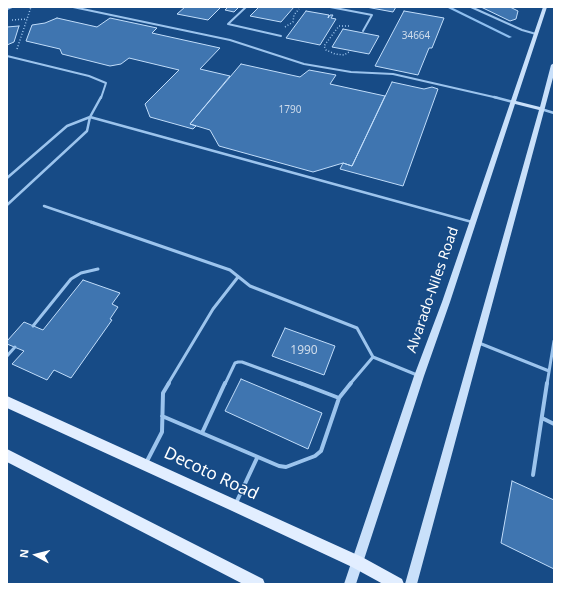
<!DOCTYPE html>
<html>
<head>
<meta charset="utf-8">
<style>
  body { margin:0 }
  #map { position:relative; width:561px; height:591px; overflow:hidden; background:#174b86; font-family:"Noto Sans",sans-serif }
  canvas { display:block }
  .frame { position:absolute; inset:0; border:8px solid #fff; pointer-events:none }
  .north { position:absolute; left:16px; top:535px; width:40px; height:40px; -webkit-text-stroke:3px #174b86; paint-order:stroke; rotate:277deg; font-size:11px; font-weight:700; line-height:16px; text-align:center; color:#fff }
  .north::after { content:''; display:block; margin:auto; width:14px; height:18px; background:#fff; clip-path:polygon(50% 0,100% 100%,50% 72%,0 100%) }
</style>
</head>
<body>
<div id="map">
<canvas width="561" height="591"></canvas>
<div class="frame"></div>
<div class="north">N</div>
</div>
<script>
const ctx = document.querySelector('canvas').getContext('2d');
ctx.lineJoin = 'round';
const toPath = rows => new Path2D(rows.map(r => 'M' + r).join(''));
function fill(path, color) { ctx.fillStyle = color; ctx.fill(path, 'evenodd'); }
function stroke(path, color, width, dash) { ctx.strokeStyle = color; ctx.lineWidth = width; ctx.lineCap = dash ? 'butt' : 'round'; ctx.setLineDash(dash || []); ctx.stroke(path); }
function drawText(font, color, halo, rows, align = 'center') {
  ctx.font = font + ' "Noto Sans",sans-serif'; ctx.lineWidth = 3; ctx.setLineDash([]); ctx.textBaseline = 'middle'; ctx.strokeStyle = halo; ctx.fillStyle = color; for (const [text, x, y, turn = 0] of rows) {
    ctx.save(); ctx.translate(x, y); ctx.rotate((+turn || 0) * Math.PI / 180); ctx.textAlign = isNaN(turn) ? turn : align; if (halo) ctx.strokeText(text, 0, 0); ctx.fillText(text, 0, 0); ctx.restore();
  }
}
fill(toPath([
  [446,7,451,7,512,37,509,38,446,7]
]), '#8ebff0');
const building = toPath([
  [185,7,221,7,208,20,177,14,185,7],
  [228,7,239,7,234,12,225,10,228,7],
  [259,7,294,7,281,22,250,16,259,7],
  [366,7,396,7,393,12,366,7],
  [481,7,510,7,518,11,516,19,510,21,481,7],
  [306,11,329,15,328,18,330,15,333,15,331,18,336,19,320,45,286,38,306,11],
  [404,11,444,18,432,48,429,48,418,75,375,66,404,11],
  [57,18,97,27,110,18,157,28,152,33,220,48,200,69,230,76,190,124,196,126,193,129,150,117,145,104,179,70,129,58,121,64,110,66,62,54,60,49,26,41,32,25,45,23,57,18],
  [19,26,14,42,7,45,7,27,19,26],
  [343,29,379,36,369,54,332,47,343,29],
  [241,64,300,77,309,70,336,75,330,84,385,96,352,166,343,163,313,172,219,146,210,130,190,124,241,64],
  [392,82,424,89,432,87,438,89,403,186,340,169,343,163,352,166,392,82],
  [83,280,120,293,112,304,118,307,110,319,112,320,71,378,54,370,47,380,12,364,24,351,7,344,7,341,24,322,43,330,83,280],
  [285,328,335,346,324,375,272,356,285,328],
  [241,379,322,413,308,449,225,411,241,379],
  [512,481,554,500,554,569,501,543,512,481]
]);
fill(building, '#3f75b0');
stroke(building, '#c1ddfa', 1);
stroke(toPath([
  [12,20,27,19],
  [349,26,339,26,324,46,326,50,335,54,344,55,349,52],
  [285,27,293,22,294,15,299,9],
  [17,49,31,7]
]), '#9cc4ed', 1.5, [1, 2]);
stroke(toPath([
  [73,7,230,40,304,64,351,72,393,74,498,98],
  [246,7,228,24,281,36],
  [330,7,372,15,363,31],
  [471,7,522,30,536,34],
  [7,9,12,7],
  [7,56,89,76,106,83,101,98]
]), '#9cc4ed', 2);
stroke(toPath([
  [494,97,513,102],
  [541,109,554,113],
  [7,178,67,126,90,117,472,222],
  [7,205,87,131,90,117,101,97],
  [44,206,94,223]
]), '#9cc4ed', 2.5);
stroke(toPath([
  [91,222,230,270,250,286,357,328,373,357,417,375],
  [33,326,71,279,81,273,98,269],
  [479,343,549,371],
  [7,356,15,347],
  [168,384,213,309,238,277],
  [225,384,235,363,238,362,242,362,302,384],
  [350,384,373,357],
  [547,384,554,341]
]), '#9cc4ed', 3);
stroke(toPath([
  [300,383,339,398],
  [162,416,279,466,286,467,315,456,321,451,339,398,351,383],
  [542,418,554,424],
  [202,433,225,383],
  [146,463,162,432,163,393,169,383],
  [533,475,547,383],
  [236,503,257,458]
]), '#9cc4ed', 4);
fill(toPath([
  [543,7,547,7,516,101,540,107,551,65,554,63,554,74,417,584,405,584,539,110,515,104,450,302,424,376,356,584,344,584,414,376,442,302,543,7]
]), '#c9e0fa');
fill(toPath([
  [7,396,362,557,402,579,404,584,383,584,352,567,230,510,7,408,7,396],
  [7,449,263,579,265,584,243,584,7,462,7,449]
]), '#e2eeff');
drawText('10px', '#cfdceb', null, [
  ["34664",416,36],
  ["1790",290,110]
]);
drawText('12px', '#cfdceb', null, [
  ["1990",304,351]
]);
drawText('14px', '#fff', '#174b86', [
  ["Alvarado-Niles Road",433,290,-71]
]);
drawText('17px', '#fff', '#174b86', [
  ["Decoto Road",211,474,25]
]);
</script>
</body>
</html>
